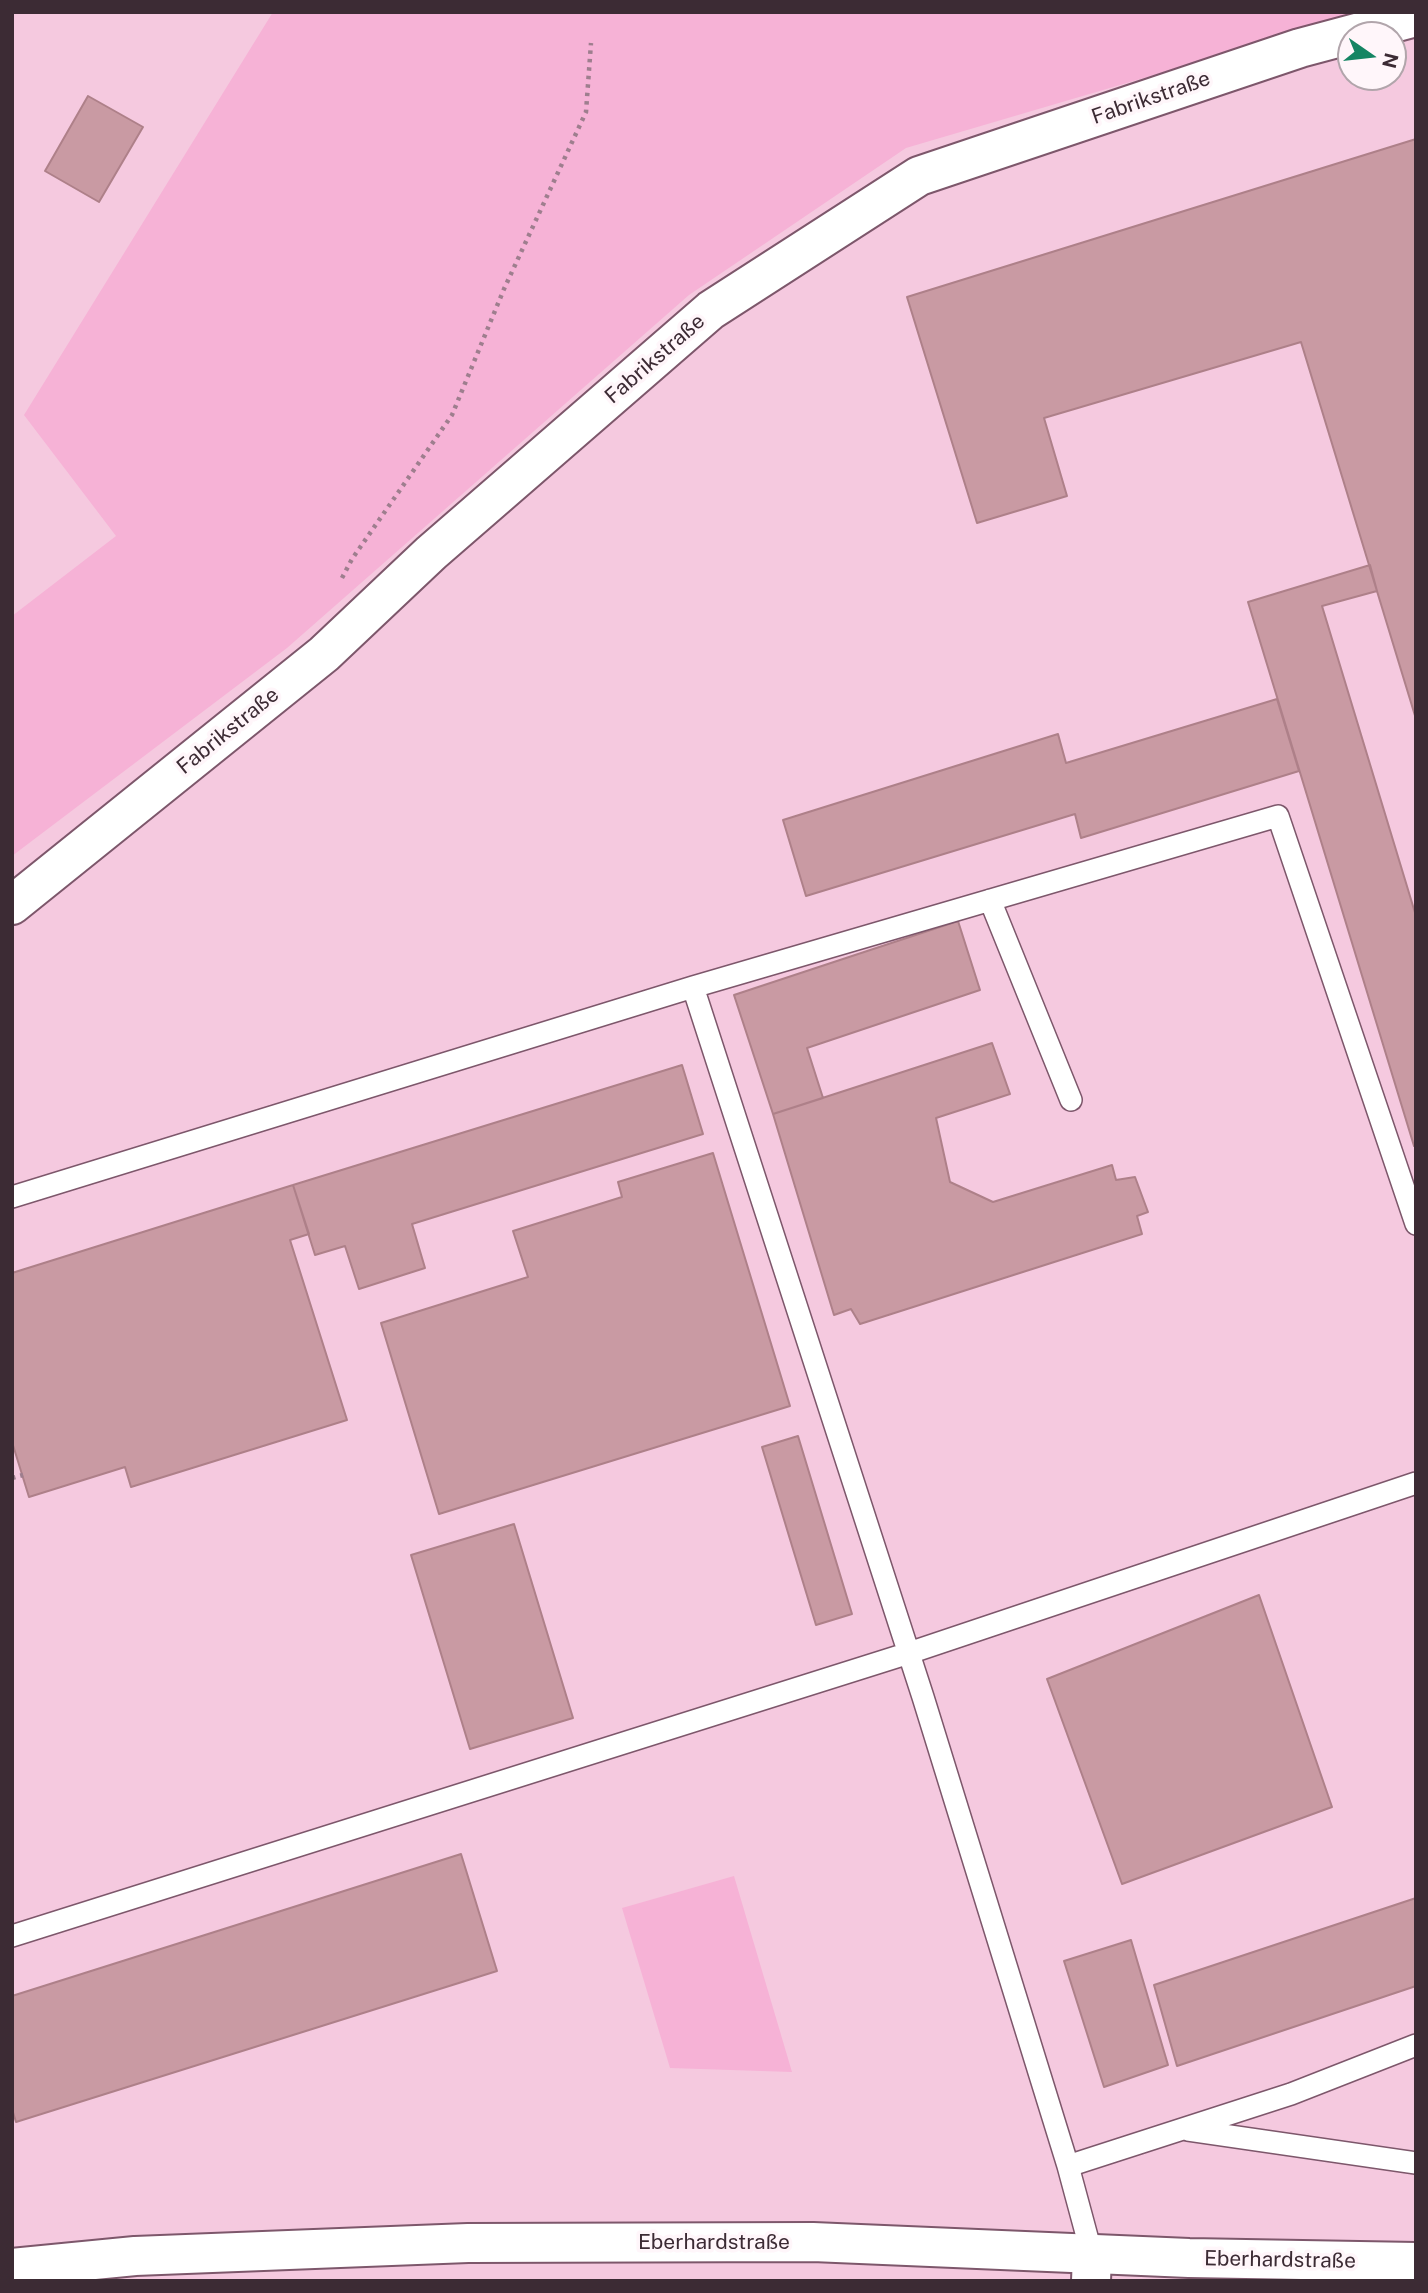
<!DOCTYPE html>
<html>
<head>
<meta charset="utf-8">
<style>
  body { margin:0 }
  #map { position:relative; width:1428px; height:2293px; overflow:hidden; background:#f5c9df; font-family:"Public Sans",sans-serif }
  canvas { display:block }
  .frame { position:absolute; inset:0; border:14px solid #3c2b34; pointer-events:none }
  .north { position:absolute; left:1337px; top:21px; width:70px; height:70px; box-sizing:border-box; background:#fff6fa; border:2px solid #b1a5ab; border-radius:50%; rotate:104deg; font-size:19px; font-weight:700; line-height:28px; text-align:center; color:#3c2b34 }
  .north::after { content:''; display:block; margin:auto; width:24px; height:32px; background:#158563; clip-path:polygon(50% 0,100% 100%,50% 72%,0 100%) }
</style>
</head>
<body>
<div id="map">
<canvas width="1428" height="2293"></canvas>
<div class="frame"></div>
<div class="north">N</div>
</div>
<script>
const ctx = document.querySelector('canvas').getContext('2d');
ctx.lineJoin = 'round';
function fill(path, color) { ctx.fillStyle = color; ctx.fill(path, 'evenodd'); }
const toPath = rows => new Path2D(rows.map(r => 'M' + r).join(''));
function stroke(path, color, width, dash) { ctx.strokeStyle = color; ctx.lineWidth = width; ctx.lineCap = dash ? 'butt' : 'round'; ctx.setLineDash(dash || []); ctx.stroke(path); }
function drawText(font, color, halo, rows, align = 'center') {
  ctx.font = font + ' "Public Sans",sans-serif'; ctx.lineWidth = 7; ctx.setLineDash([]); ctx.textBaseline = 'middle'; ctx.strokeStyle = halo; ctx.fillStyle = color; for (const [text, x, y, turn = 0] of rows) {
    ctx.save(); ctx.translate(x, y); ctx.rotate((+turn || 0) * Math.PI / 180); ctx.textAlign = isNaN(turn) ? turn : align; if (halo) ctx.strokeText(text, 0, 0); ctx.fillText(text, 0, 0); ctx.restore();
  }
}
fill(toPath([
  [273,12,1368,12,906,148,689,295,287,648,12,856,12,616,116,536,24,415],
  [734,1876,792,2072,670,2068,622,1908]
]), '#f6b2d6');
const building = toPath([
  [88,96,143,127,99,202,45,171,88,96],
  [1416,139,1416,719,1301,342,1044,418,1067,496,977,523,907,297,1416,139],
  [1370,565,1377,591,1322,606,1416,916,1416,1145,1414,1146,1248,602,1370,565],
  [1277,699,1299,771,1081,838,1075,814,806,896,783,820,1058,734,1066,763,1277,699],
  [958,921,980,990,807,1048,823,1098,773,1114,734,995,958,921],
  [992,1043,1010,1094,936,1118,950,1182,993,1202,1112,1165,1116,1180,1135,1177,1148,1212,1137,1216,1142,1234,860,1324,851,1309,834,1315,773,1114,992,1043],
  [682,1065,703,1134,412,1224,425,1268,359,1289,345,1246,315,1255,293,1185,682,1065],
  [713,1153,790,1406,439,1514,381,1323,528,1277,513,1231,622,1197,618,1182,713,1153],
  [293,1185,309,1234,290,1240,347,1420,131,1487,125,1467,29,1497,12,1442,12,1273,293,1185],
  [798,1436,852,1614,816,1625,762,1447,798,1436],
  [514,1524,573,1718,470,1749,411,1555,514,1524],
  [1259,1595,1332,1807,1122,1884,1047,1679,1259,1595],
  [461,1854,497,1971,16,2122,12,2109,12,1996,461,1854],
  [1416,1898,1416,1986,1177,2066,1154,1985,1416,1898],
  [1131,1940,1168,2065,1104,2087,1064,1961,1131,1940]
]);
fill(building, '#c99aa3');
stroke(building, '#ae8089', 2);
const service = toPath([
  [990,900,1071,1100],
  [693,987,923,1697,1068,2166,1092,2255],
  [12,1197,693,987,1278,816,1416,1224],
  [12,1936,909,1653,1416,1483],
  [1188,2130,1416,2163],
  [1068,2166,1291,2094,1416,2045]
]);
const minor = toPath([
  [12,905,324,654,431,553,711,310,919,176,1300,48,1416,17],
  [1091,2281,1092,2255]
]);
const primary = toPath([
  [12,2268,135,2256,468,2243,813,2242,1189,2258,1416,2262]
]);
stroke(service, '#7d576b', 24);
stroke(minor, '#7d576b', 42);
stroke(primary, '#7d576b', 42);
stroke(toPath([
  [342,578,352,559,452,415,504,289,586,112,591,43],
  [12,1478,23,1475]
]), '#9e7e8e', 4.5, [3.5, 5]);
stroke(service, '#fff', 21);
stroke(minor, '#fff', 38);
stroke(primary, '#fff', 38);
drawText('21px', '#3c2b34', '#fff6fa', [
  ["Fabrikstraße",1151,98,-19],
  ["Fabrikstraße",655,359,-41],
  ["Fabrikstraße",228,731,-39],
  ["Eberhardstraße",714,2243],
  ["Eberhardstraße",1280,2260,1]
]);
</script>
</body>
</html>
